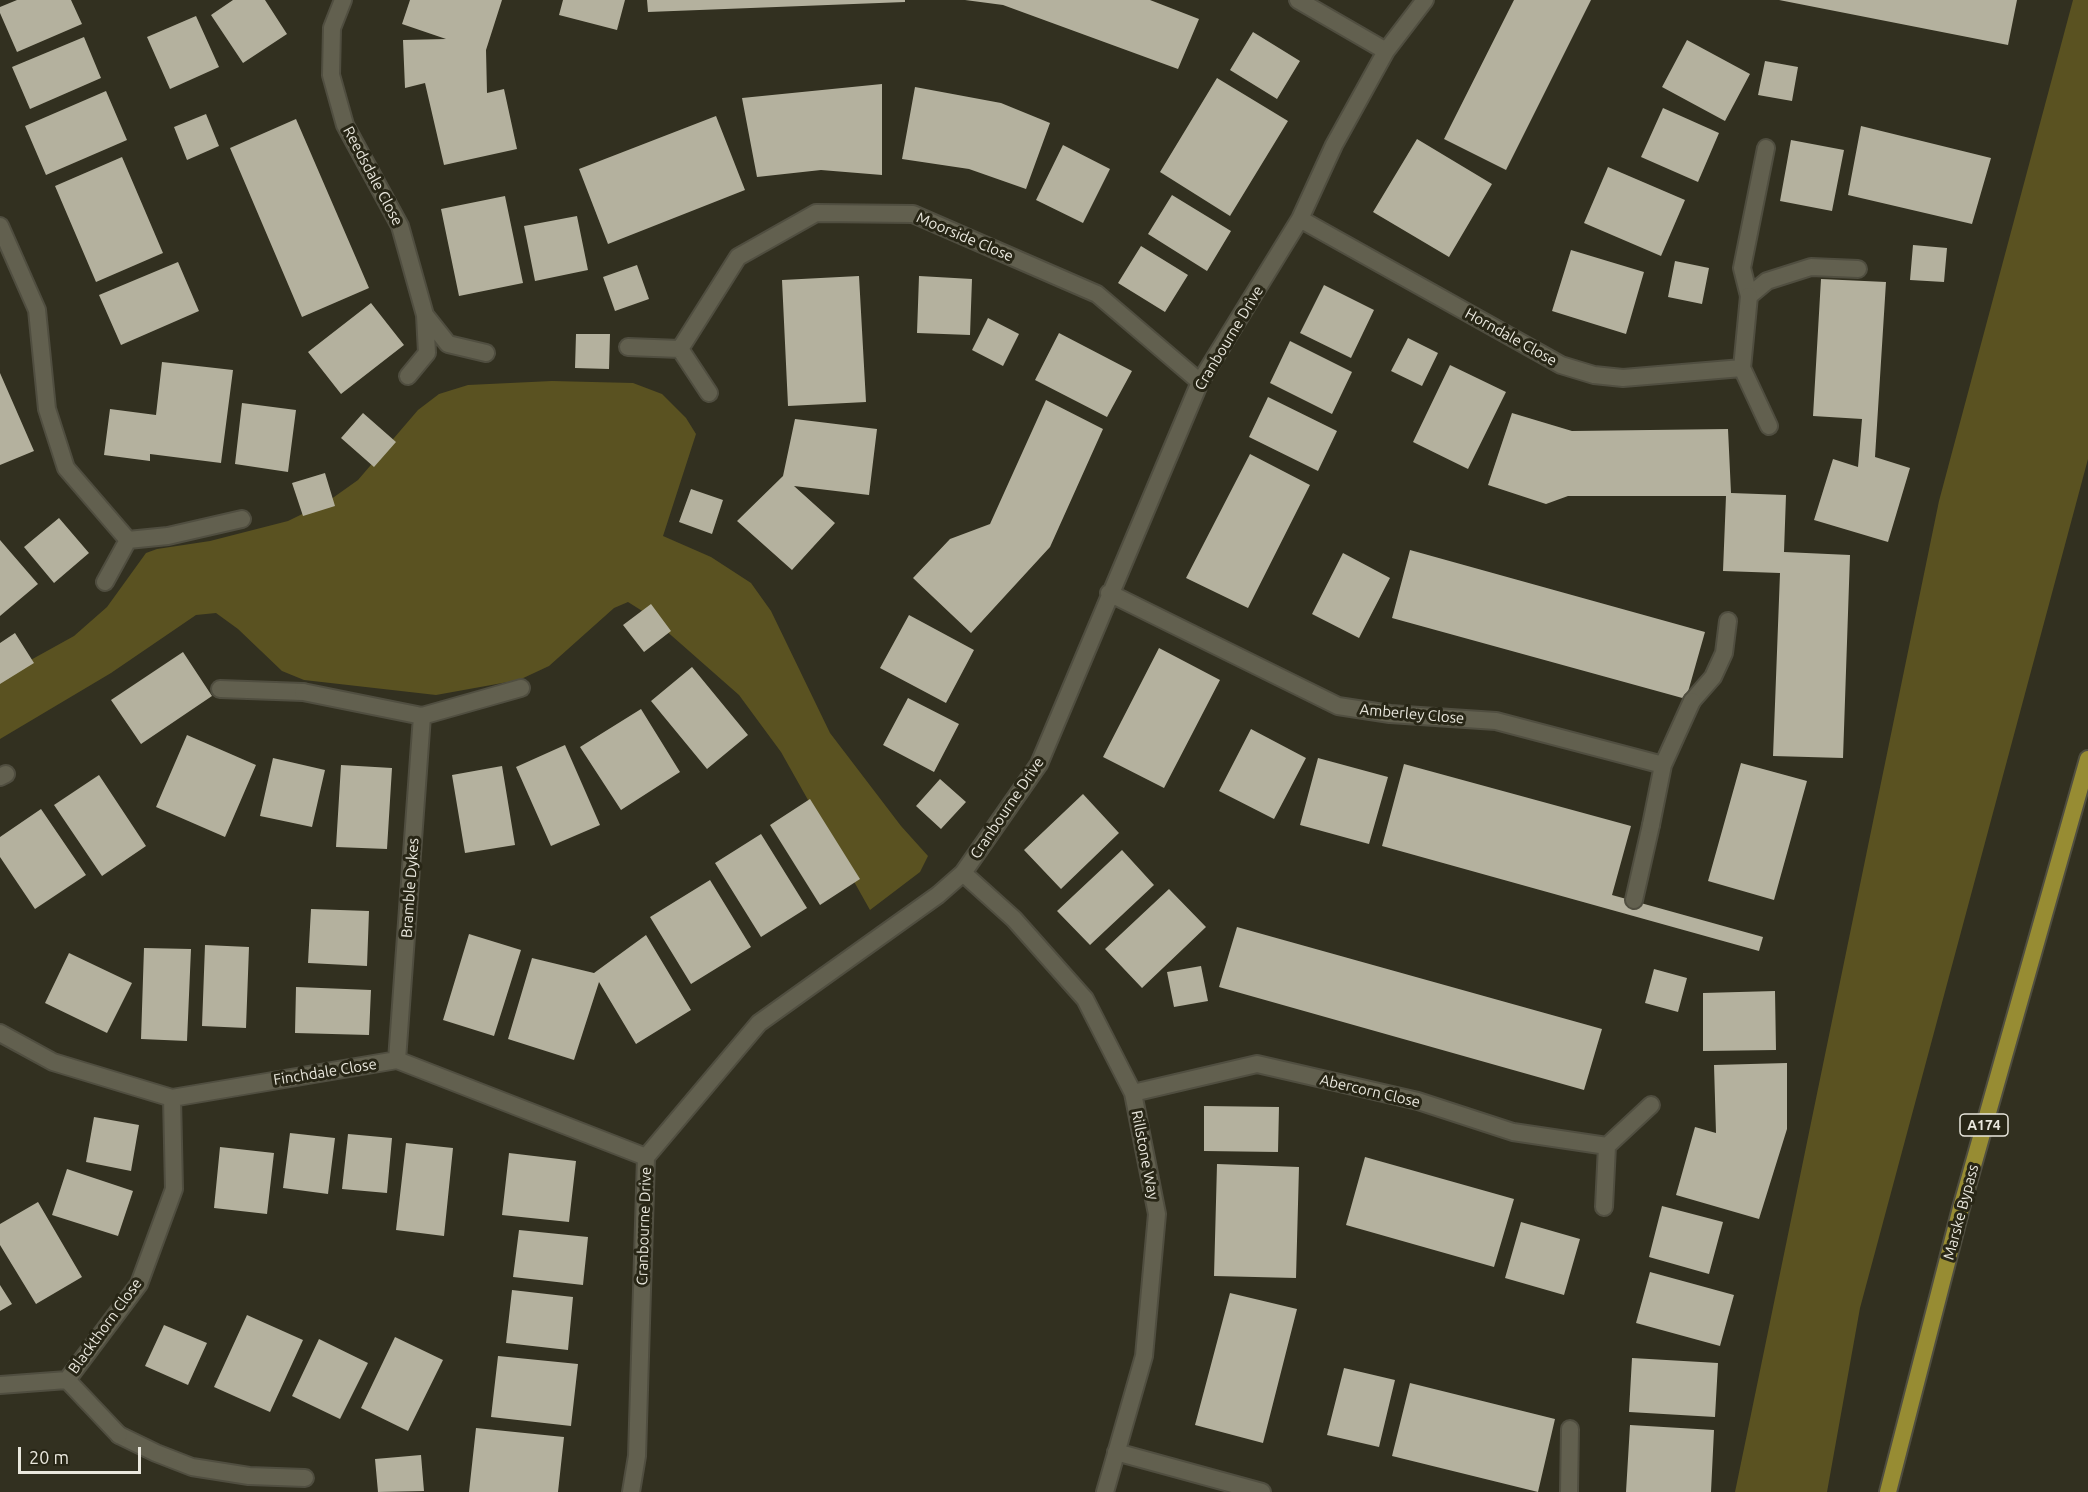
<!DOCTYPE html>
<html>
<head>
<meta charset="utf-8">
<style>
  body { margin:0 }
  #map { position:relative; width:2088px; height:1492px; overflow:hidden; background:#323020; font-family:Ubuntu,sans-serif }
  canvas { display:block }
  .scale { position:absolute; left:18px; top:1447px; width:123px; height:27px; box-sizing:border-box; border:3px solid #eae8de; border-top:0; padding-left:8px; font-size:18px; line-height:21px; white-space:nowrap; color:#eae8de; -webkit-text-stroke:4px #282616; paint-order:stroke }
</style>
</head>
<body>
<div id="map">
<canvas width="2088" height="1492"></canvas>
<div class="scale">20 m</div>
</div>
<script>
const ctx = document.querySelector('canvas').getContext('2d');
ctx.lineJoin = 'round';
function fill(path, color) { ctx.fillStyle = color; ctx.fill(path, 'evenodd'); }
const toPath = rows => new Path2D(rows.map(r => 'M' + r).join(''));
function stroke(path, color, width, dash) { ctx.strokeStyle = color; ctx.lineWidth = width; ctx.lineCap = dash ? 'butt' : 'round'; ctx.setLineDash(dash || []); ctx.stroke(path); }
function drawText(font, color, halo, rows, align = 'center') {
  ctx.font = font + ' Ubuntu,sans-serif'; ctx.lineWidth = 6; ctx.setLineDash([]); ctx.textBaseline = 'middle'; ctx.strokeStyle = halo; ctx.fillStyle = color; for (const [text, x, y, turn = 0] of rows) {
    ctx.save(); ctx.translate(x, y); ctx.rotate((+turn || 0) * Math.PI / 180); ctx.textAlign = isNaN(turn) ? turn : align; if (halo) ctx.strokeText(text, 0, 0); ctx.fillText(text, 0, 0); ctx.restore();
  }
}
fill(toPath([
  [2073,0,2088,0,2088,459,1860,1308,1827,1492,1735,1492,1939,501],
  [552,381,633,383,662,394,686,418,696,434,663,536,711,557,751,583,771,611,830,733,901,826,928,856,920,872,870,910,781,752,739,695,647,614,628,602,614,608,549,666,519,680,436,695,304,680,282,671,238,629,216,613,196,615,111,673,0,739,0,677,74,636,107,607,146,553,157,549,210,541,288,521,327,502,358,480,418,410,439,394,468,385]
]), '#5a5221');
fill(toPath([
  [17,0,71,0,82,24,17,52,0,13,0,7],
  [233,0,265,0,287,34,243,63,211,15],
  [410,0,502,0,486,50,487,93,504,89,517,149,444,165,425,83,405,88,403,40,446,39,402,24],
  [563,0,625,0,617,30,559,15],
  [647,0,905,0,905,2,648,12],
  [965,0,1150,0,1199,19,1178,69,1003,5],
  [1514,0,1591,0,1506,170,1444,139],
  [1779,0,2017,0,2008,45],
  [196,16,219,67,170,89,147,37],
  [1253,32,1300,61,1277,99,1230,70],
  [84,37,101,78,30,109,12,67],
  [1687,40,1750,74,1725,121,1662,87],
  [1765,61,1798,67,1792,101,1758,95],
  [1217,78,1288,121,1230,216,1160,172],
  [882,84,882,175,821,170,757,177,742,98],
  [915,87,1001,103,1050,123,1026,189,969,169,902,159],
  [106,91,127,140,46,175,25,126],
  [1663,108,1719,133,1698,182,1641,157],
  [206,114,219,146,187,160,174,127],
  [716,116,745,190,608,244,579,169],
  [296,119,369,288,302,317,230,148],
  [1861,126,1991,158,1972,224,1848,195],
  [1417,139,1492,184,1449,257,1373,212],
  [1791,140,1844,150,1832,211,1780,201],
  [1063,145,1110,169,1083,223,1036,200],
  [122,157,163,253,96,282,55,186],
  [1608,167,1685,200,1661,256,1584,223],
  [1172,195,1231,231,1207,271,1148,234],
  [505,196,523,283,459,296,441,209],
  [577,216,588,270,535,281,524,226],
  [1913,245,1947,248,1944,282,1910,280],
  [1141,246,1188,275,1165,312,1118,283],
  [1571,250,1644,272,1626,334,1552,311],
  [1675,261,1709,268,1702,304,1668,297],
  [178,262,199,311,121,345,99,295],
  [637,265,649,299,615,311,603,277],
  [859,276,866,402,788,406,782,280],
  [919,276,972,279,970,335,917,333],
  [1821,279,1886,282,1875,457,1910,468,1888,542,1814,520,1833,459,1858,467,1862,419,1813,416],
  [1324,285,1374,310,1351,358,1300,333],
  [371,303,404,345,341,394,308,352],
  [988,318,1019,334,1003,366,972,350],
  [1059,333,1132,371,1107,417,1035,380],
  [576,334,610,334,609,369,575,368],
  [1408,338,1438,353,1422,386,1391,371],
  [1290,341,1352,372,1332,414,1270,383],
  [162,362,233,370,221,463,150,454,150,461,104,455,110,409,156,415],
  [1450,365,1506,392,1468,469,1413,442],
  [0,373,34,451,0,465],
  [1268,397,1337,431,1318,471,1249,437],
  [1046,400,1103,429,1050,547,971,633,913,578,950,539,990,524],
  [242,403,296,410,288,472,235,464],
  [363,413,396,442,374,467,341,438],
  [1512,413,1572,431,1728,429,1731,493,1786,495,1784,552,1850,555,1843,758,1773,756,1780,573,1723,571,1726,496,1568,496,1546,504,1488,485],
  [795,419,877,429,869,495,794,486,835,523,792,570,737,521,783,476],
  [1250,454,1310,485,1248,608,1186,578],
  [325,473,335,506,303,516,292,483],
  [691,489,723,500,712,534,679,522],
  [59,518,89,553,54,583,24,547],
  [0,540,38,584,0,616],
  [1410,550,1705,632,1686,699,1392,618],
  [1343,553,1390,578,1359,638,1312,614],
  [651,604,671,631,644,652,623,625],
  [909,615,974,650,946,703,880,668],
  [15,633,34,663,0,684,0,643],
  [1159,648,1220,680,1164,788,1103,757],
  [183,652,212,696,141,744,111,700],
  [692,667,748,735,707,769,651,701],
  [908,698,959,724,934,772,883,745],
  [641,709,680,772,621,810,580,747],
  [1251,729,1306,758,1274,819,1219,791],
  [187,735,256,765,225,837,156,807],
  [565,745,600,825,551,846,516,767],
  [273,758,325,770,312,827,260,816],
  [1318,758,1388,777,1369,844,1300,825],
  [1741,763,1807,781,1774,900,1708,881],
  [1404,764,1631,826,1612,895,1763,937,1759,951,1382,846],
  [341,765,392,768,387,849,336,847],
  [502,766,515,845,465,853,452,775],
  [99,775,146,846,102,876,54,805],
  [940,779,966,802,941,829,916,806],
  [1083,794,1119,833,1061,889,1024,850],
  [810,799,860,879,820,905,770,825],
  [41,809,86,875,35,909,0,857,0,837],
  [761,834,807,908,761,937,715,863],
  [1122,850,1154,885,1090,945,1057,911],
  [710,880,751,947,691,984,650,917],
  [1169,889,1206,927,1142,988,1105,949],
  [311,909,369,911,367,966,308,963],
  [1237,927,1602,1029,1584,1090,1219,987],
  [469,934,521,950,494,1036,443,1020],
  [646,935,691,1010,636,1044,599,982,574,1060,508,1039,532,958,594,973],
  [205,945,249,947,246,1028,202,1026],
  [144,948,191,949,187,1041,141,1039],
  [69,953,132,983,107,1033,45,1003],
  [1201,966,1208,1001,1174,1007,1167,972],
  [1654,969,1687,978,1678,1012,1645,1003],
  [296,987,371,990,369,1035,295,1033],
  [1775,991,1776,1050,1703,1051,1703,993],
  [1787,1063,1787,1129,1759,1219,1676,1195,1695,1127,1716,1133,1714,1065],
  [1204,1106,1279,1107,1278,1152,1204,1151],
  [94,1117,139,1125,131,1171,86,1162],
  [290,1133,335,1138,328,1194,283,1188],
  [348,1134,392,1138,387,1193,342,1189],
  [406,1143,453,1148,444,1236,396,1230],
  [220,1147,274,1153,267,1214,214,1208],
  [509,1153,576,1161,569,1222,502,1215],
  [1365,1157,1514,1199,1494,1267,1346,1225],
  [1217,1164,1299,1167,1296,1278,1214,1276],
  [67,1169,133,1191,118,1236,52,1215],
  [38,1202,82,1277,36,1304,0,1245,0,1224],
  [1662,1206,1723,1222,1709,1274,1649,1257],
  [1521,1222,1580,1239,1564,1295,1505,1278],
  [519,1230,588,1237,583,1285,513,1277],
  [1650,1272,1734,1295,1720,1346,1636,1323],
  [0,1285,12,1304,0,1311],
  [512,1290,573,1297,568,1350,506,1343],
  [1230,1293,1297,1309,1263,1443,1195,1425],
  [247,1315,303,1340,270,1412,214,1387],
  [164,1325,207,1343,188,1385,145,1366],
  [395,1337,443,1360,408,1431,361,1408],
  [319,1339,368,1363,340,1419,292,1396],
  [498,1356,578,1364,571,1426,491,1417],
  [1632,1358,1718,1363,1715,1417,1629,1412],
  [1344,1368,1395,1380,1379,1447,1327,1435],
  [1410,1383,1555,1419,1538,1492,1392,1456],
  [1630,1425,1714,1430,1711,1492,1626,1492],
  [476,1428,564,1437,558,1492,469,1492],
  [421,1455,424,1491,378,1492,375,1459]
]), '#b4b19e');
const service = toPath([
  [1766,148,1742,268,1749,296,1767,281,1811,267,1858,269],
  [220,689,303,692],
  [1692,701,1713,677,1724,653,1728,621],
  [0,777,6,774],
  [1634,900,1651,825],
  [119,1435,156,1453,192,1467,249,1476,305,1478],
  [1569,1492,1570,1429]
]);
const minor = toPath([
  [343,0,332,28,331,75,345,125,400,226,425,315],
  [1386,51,1425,0],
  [1300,219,1561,365,1594,375,1623,378,1742,368,1749,296],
  [0,226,37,310,47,409,66,468,128,540,168,536,242,519],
  [628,347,680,349,709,393],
  [680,349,738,257,816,213,913,214,1097,294,1200,382],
  [1742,368,1769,426],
  [408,376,427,353,425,315,448,344,486,353],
  [105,582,128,540],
  [1109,593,1338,706,1390,714,1496,721,1663,765,1692,701],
  [303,692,422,716],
  [1651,825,1663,765],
  [963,873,1014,919,1085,999,1133,1093,1157,1214,1144,1356,1105,1492],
  [0,1033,53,1062,172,1098,397,1060,646,1157],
  [397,1060,422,716,521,688],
  [1133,1093,1257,1064,1418,1101,1513,1132,1607,1146,1651,1105],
  [1604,1207,1607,1146],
  [67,1380,139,1284,174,1189,172,1098],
  [0,1385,67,1380,119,1435],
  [1116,1452,1262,1492],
  [631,1492,637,1456,646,1157,759,1023,938,895,963,873,1039,764,1200,382,1300,219,1334,145,1386,51,1298,0]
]);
const primary = toPath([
  [1888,1492,1961,1208,2088,759]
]);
stroke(service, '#504e40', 20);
stroke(minor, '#504e40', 20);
stroke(primary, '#504e40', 20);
stroke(service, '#62604f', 16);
stroke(minor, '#62604f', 16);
stroke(primary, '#978c33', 16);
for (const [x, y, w] of [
  [1984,1125,48]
]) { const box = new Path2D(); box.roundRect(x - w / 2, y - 11, w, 22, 4.5); ctx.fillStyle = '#282616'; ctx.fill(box); stroke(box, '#eae8de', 1.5); }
drawText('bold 14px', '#eae8de', null, [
  ["A174",1984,1125]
]);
drawText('15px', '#eae8de', '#282616', [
  ["Reedsdale Close",373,176,62],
  ["Moorside Close",965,237,23],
  ["Horndale Close",1511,337,29],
  ["Cranbourne Drive",1229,338,-59],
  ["Amberley Close",1412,714,5],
  ["Cranbourne Drive",1007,808,-56],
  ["Bramble Dykes",410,888,-86],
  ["Finchdale Close",325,1072,-9],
  ["Abercorn Close",1370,1091,13],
  ["Rillstone Way",1145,1155,79],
  ["Marske Bypass",1961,1212,-75],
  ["Cranbourne Drive",644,1226,-88],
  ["Blackthorn Close",105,1326,-54]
]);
</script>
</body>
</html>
